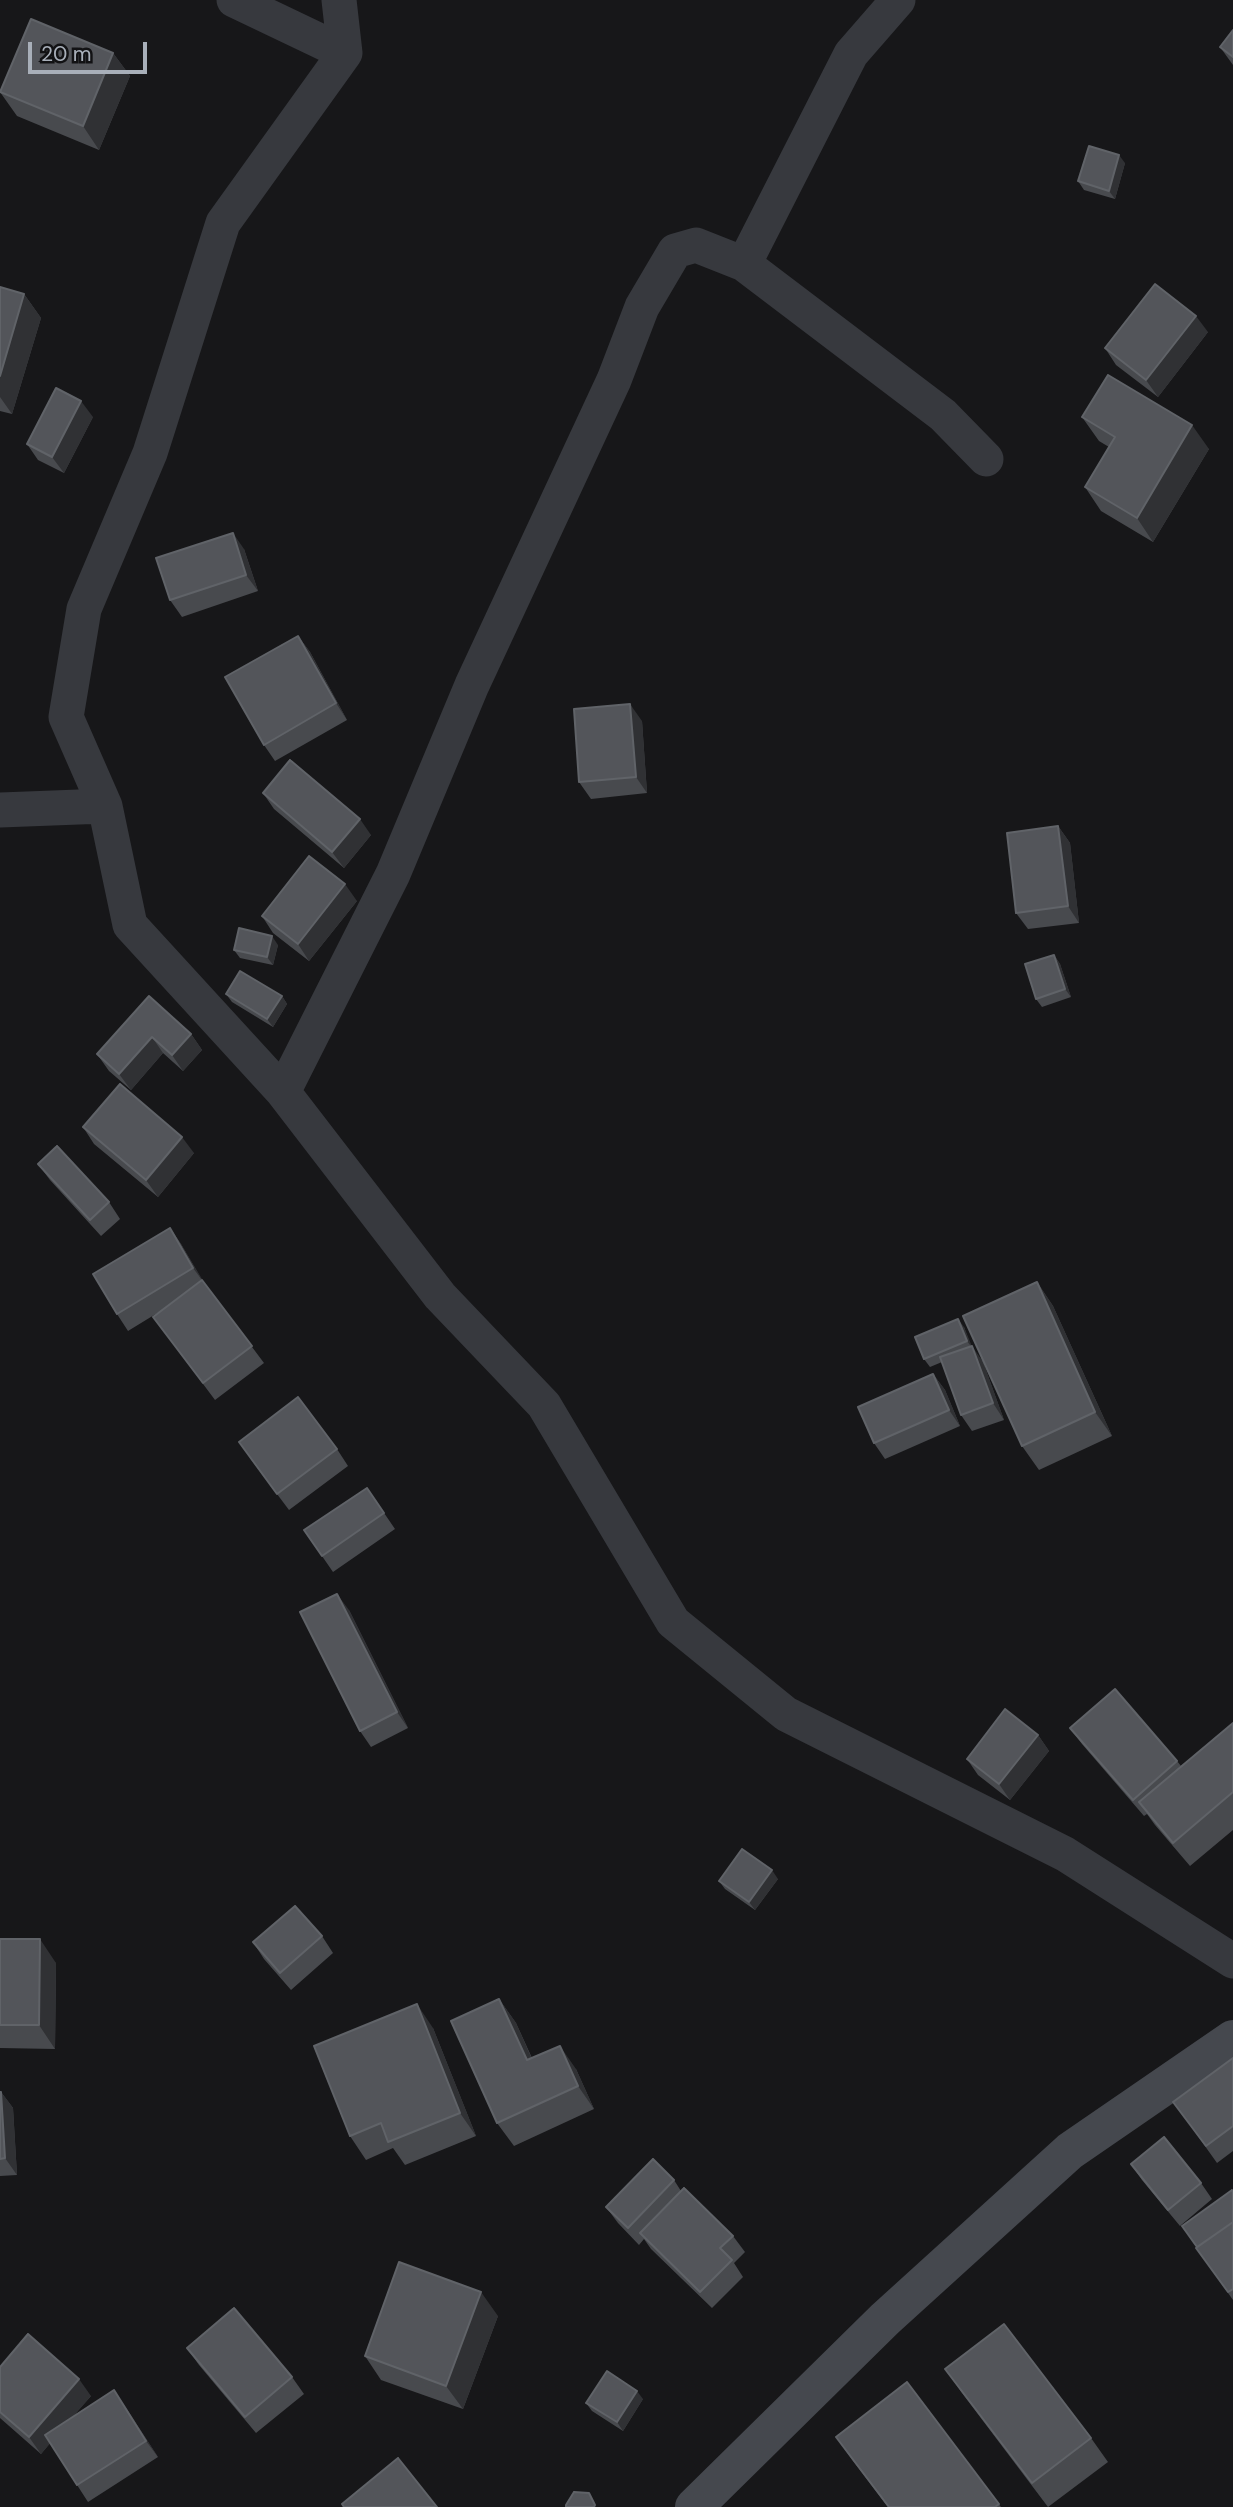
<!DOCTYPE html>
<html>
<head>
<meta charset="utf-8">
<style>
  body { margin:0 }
  #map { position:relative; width:1233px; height:2507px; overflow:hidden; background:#171719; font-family:"DM Sans",sans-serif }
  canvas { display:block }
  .scale { position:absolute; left:28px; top:42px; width:119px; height:32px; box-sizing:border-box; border:4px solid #a8afb9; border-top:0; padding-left:9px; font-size:21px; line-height:24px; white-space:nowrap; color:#a8afb9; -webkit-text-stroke:5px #121214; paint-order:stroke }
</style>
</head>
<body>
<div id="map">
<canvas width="1233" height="2507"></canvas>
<div class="scale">20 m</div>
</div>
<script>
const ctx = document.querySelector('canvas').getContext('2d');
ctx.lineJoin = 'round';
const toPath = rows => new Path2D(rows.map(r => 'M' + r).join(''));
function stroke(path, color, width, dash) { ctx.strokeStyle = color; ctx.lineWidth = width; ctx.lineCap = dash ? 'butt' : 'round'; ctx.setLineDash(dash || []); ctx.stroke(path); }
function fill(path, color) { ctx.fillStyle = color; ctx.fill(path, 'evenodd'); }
stroke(toPath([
  [234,0,345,53],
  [339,0,345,53,223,223,150,453,84,609,66,717,105,806,130,925,283,1092,440,1296,544,1405,673,1622,786,1714,1065,1854,1233,1961],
  [744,264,851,54,898,0],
  [0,810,105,806],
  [283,1092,393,874,472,685,614,380,642,307,675,251,696,245,744,264,943,415,986,459]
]), '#37393e', 35);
stroke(toPath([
  [694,2507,885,2319,1070,2151,1233,2039]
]), '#45484e', 38);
fill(toPath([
  [1233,30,1233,65,1220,47],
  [113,53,130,76,99,150,17,116,0,92],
  [1125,163,1115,199,1084,190,1078,181],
  [0,287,24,294,41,318,12,414,0,411],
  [1208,332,1158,397,1116,365,1105,348],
  [93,417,64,473,38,460,27,444],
  [1082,417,1209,449,1153,542,1101,511,1085,487,1109,447,1099,441],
  [244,549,258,591,182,617,170,600],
  [298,636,310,652,347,720,275,761,264,745],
  [642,721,647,793,591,799,579,782],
  [263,793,371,835,344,868,274,809],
  [1058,826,1070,843,1079,923,1028,929,1016,913],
  [357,901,309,961,273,933,262,916],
  [278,945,273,965,240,958,234,950],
  [1054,955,1060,964,1071,997,1042,1007,1036,999],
  [226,994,282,996,287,1004,273,1027,232,1002],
  [149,996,191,1034,202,1050,183,1071,163,1053,131,1090,109,1071,97,1054],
  [83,1127,194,1153,158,1197,94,1144],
  [38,1164,109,1202,120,1219,101,1236,50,1180],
  [170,1228,181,1244,202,1280,264,1363,215,1400,153,1317,159,1312,128,1331,117,1314],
  [1037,1282,1053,1306,1112,1436,1039,1470,1022,1446],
  [964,1327,971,1346,983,1362,1004,1420,972,1431,961,1415,942,1362,930,1367,924,1359],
  [933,1374,945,1390,960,1426,885,1459,874,1443],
  [337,1449,348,1466,289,1510,250,1458],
  [367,1488,395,1529,333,1572,304,1530],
  [349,1610,408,1728,371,1747,360,1731],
  [1233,1723,1233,1830,1190,1866,1155,1825,1147,1814,1144,1816,1082,1744,1070,1728,1177,1761,1181,1766],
  [1038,1735,1049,1751,1010,1800,978,1775,967,1759],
  [778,1879,755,1910,725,1889,719,1881],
  [322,1936,333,1953,291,1990,264,1959,253,1942],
  [0,1939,56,1963,55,2049,0,2048],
  [499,1999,516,2023,532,2058,576,2069,594,2109,514,2146,497,2123],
  [433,2028,476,2136,405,2165,393,2148,366,2160,350,2136],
  [1233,2058,1233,2151,1217,2163,1185,2118],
  [0,2092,1,2092,13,2108,17,2175,0,2176],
  [1131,2164,1201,2183,1212,2199,1180,2226,1142,2180],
  [674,2180,681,2191,733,2236,745,2252,734,2263,743,2277,712,2308,651,2249,644,2239,639,2245,618,2223,606,2207],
  [1233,2192,1233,2300,1196,2248],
  [498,2316,463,2409,381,2380,365,2356],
  [187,2348,292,2377,304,2394,256,2433,199,2365],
  [0,2367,91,2396,73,2416,114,2390,158,2457,88,2502,50,2443,41,2454,0,2418],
  [945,2369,1091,2438,1108,2462,1048,2507,962,2393],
  [907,2382,1001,2507,888,2507,853,2461,836,2437],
  [643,2399,623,2431,592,2411,586,2403]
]), '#484a4e');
fill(toPath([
  [113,53,130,76,99,150,83,126],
  [1119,155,1125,163,1115,199,1109,191],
  [24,294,41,318,12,414,0,397,0,376],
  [1196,316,1208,332,1158,397,1146,380],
  [81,401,93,417,64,473,52,457],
  [1192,425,1209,449,1153,542,1137,518],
  [233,533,244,549,258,591,246,575],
  [298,636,310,652,347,720,336,703],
  [630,704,642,721,647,793,636,777],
  [360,819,371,835,344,868,332,852],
  [1058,826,1070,843,1079,923,1068,906],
  [345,884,357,901,309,961,298,944],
  [272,936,278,945,273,965,267,957],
  [1054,955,1060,964,1071,997,1065,989],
  [282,996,287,1004,273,1027,267,1019],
  [191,1034,202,1050,183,1071,172,1055],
  [152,1037,163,1053,131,1090,119,1074],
  [182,1137,194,1153,158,1197,146,1180],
  [170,1228,181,1244,205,1284,193,1268],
  [1037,1282,1053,1306,1112,1436,1095,1412],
  [958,1319,964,1327,973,1349,967,1341],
  [972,1346,983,1362,1004,1420,993,1403],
  [933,1374,945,1390,960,1426,949,1410],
  [337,1594,349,1610,408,1728,397,1712],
  [1038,1735,1049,1751,1010,1800,999,1784],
  [772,1870,778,1879,755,1910,749,1902],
  [40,1939,56,1963,55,2049,39,2025],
  [499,1999,516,2023,543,2084,527,2060],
  [417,2004,433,2028,476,2136,460,2113],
  [560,2046,576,2069,594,2109,578,2086],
  [1,2092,13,2108,17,2175,5,2158],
  [481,2292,498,2316,463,2409,446,2386],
  [79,2379,91,2396,41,2454,29,2437],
  [114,2390,125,2406,158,2457,146,2441],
  [637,2391,643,2399,623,2431,617,2422]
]), '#303134');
const building = toPath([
  [31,19,113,53,83,126,0,92,31,19],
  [1233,30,1233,57,1220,47,1233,30],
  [1089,146,1119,155,1109,191,1078,181,1089,146],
  [1155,284,1196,316,1146,380,1105,348,1155,284],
  [0,287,24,294,0,376,0,287],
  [1108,375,1192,425,1137,518,1085,487,1115,437,1082,417,1108,375],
  [56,388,81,401,52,457,27,444,56,388],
  [233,533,246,575,170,600,156,558,233,533],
  [298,636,336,703,264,745,225,677,298,636],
  [630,704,636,777,579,782,574,709,630,704],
  [290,760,360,819,332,852,263,793,290,760],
  [1058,826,1068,906,1016,913,1007,833,1058,826],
  [309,856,345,884,298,944,262,916,309,856],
  [239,928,272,936,267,957,234,950,239,928],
  [1054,955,1065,989,1036,999,1025,964,1054,955],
  [240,971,282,996,267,1019,226,994,240,971],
  [149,996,191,1034,172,1055,152,1037,119,1074,97,1054,149,996],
  [120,1084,182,1137,146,1180,83,1127,120,1084],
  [57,1146,109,1202,90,1220,38,1164,57,1146],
  [170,1228,193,1268,117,1314,93,1274,170,1228],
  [202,1280,252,1346,203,1383,153,1317,202,1280],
  [1037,1282,1095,1412,1022,1446,963,1316,1037,1282],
  [958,1319,967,1341,924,1359,915,1337,958,1319],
  [972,1346,993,1403,961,1415,940,1357,972,1346],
  [933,1374,949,1410,874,1443,858,1407,933,1374],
  [298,1397,337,1449,277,1494,239,1442,298,1397],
  [367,1488,384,1513,322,1556,304,1530,367,1488],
  [337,1594,397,1712,360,1731,300,1612,337,1594],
  [1115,1689,1177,1761,1133,1800,1070,1728,1115,1689],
  [1005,1709,1038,1735,999,1784,967,1759,1005,1709],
  [1233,1723,1233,1792,1173,1843,1139,1802,1233,1723],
  [742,1849,772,1870,749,1902,719,1881,742,1849],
  [295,1906,322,1936,280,1973,253,1942,295,1906],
  [0,1939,40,1939,39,2025,0,2025,0,1939],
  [499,1999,527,2060,560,2046,578,2086,497,2123,451,2021,499,1999],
  [417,2004,460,2113,388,2142,381,2123,350,2136,314,2046,417,2004],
  [1233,2058,1233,2126,1206,2146,1173,2102,1233,2058],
  [0,2092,1,2092,5,2158,0,2159,0,2092],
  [1164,2137,1201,2183,1168,2210,1131,2164,1164,2137],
  [653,2159,674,2180,628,2228,606,2207,653,2159],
  [684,2188,733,2236,720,2248,732,2260,700,2292,640,2233,684,2188],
  [1232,2190,1233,2192,1233,2222,1197,2247,1182,2226,1232,2190],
  [1233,2222,1233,2289,1228,2292,1196,2248,1233,2222],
  [399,2262,481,2292,446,2386,365,2356,399,2262],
  [234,2308,292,2377,245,2417,187,2348,234,2308],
  [1004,2324,1091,2438,1032,2483,945,2369,1004,2324],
  [28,2334,79,2379,29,2437,0,2412,0,2367,28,2334],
  [607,2371,637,2391,617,2422,586,2403,607,2371],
  [907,2382,999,2504,995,2507,889,2507,836,2437,907,2382],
  [114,2390,146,2441,77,2485,45,2435,114,2390],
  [398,2458,437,2507,344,2507,342,2504,398,2458],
  [574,2492,589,2493,595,2505,594,2507,566,2507,566,2505,574,2492]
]);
fill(building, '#53555a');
stroke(building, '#606368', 2);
</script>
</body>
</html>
